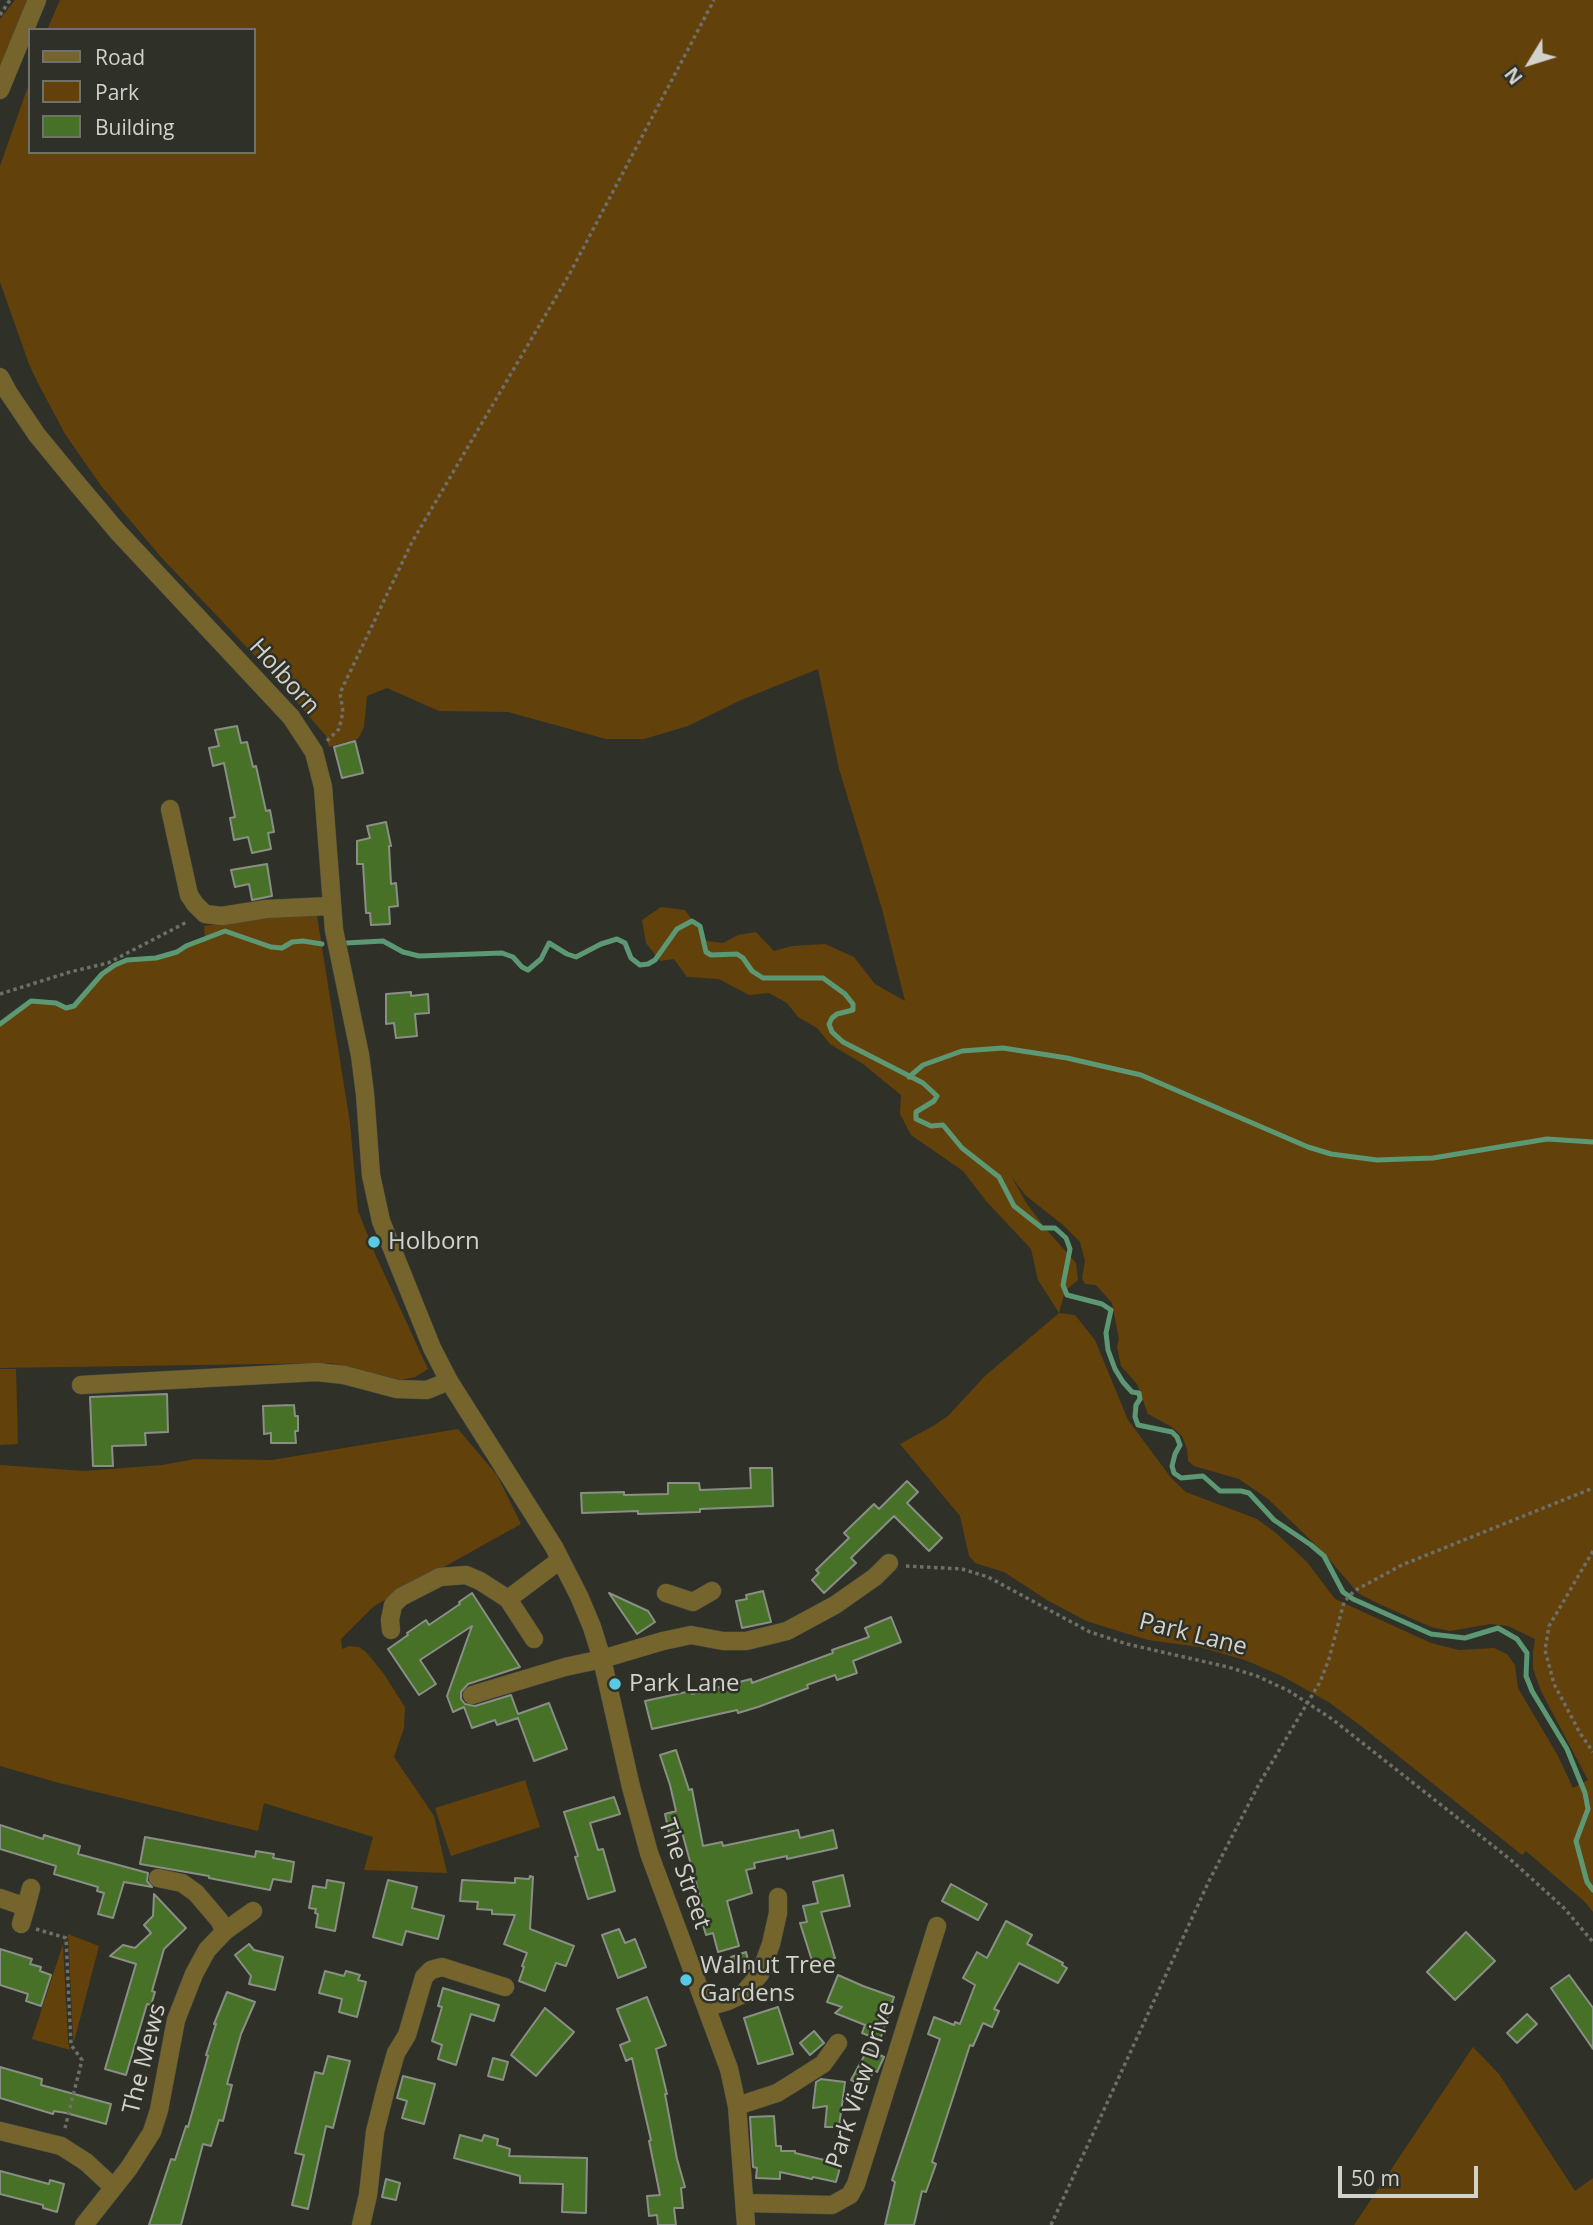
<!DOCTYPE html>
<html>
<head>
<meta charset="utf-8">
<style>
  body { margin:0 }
  #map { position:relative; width:1593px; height:2225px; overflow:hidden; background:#2f3128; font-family:"Open Sans",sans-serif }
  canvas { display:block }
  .legend { position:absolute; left:28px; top:28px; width:228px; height:126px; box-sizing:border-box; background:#2f3128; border:2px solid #70716a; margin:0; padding:9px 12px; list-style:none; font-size:21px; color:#d2d2cd }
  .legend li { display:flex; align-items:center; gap:14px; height:35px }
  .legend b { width:35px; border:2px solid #70716a }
  .north { position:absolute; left:1495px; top:28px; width:70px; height:70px; -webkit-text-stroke:5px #2f3128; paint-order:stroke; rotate:232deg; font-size:19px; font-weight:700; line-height:28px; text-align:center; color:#d2d2cd }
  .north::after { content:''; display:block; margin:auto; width:24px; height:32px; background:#d2d2cd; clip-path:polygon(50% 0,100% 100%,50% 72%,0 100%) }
  .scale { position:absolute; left:1338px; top:2166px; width:140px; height:32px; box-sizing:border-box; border:4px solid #d2d2cd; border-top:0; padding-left:9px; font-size:21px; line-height:24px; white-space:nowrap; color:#d2d2cd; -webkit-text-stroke:5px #2f3128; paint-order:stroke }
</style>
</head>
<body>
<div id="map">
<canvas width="1593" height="2225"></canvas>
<ul class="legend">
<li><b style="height:9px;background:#75652d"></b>Road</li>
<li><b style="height:19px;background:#63410a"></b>Park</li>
<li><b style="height:19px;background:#487128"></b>Building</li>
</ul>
<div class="north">N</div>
<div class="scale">50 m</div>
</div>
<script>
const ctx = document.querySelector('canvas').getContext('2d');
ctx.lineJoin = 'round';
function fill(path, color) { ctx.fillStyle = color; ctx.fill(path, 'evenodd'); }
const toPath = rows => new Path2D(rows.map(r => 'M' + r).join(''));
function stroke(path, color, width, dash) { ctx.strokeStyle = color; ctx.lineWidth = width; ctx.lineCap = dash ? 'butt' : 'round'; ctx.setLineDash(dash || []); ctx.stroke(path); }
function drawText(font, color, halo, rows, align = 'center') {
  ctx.font = font + ' "Open Sans",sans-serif'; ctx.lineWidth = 5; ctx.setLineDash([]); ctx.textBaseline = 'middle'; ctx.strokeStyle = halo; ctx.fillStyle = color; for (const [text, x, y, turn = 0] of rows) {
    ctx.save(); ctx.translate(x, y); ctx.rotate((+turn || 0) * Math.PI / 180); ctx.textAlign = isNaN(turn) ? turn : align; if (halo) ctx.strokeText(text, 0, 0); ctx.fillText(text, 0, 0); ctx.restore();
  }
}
fill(toPath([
  [15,0,35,0,0,70,0,19],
  [60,0,1593,0,1593,1912,1585,1902,1526,1851,1522,1855,1361,1726,1330,1703,1282,1676,1245,1660,1199,1647,1148,1640,1086,1621,1047,1600,1004,1572,975,1563,969,1556,960,1516,900,1444,933,1426,948,1416,985,1376,1059,1313,1038,1280,1031,1249,987,1202,963,1171,911,1135,900,1114,901,1095,863,1064,830,1044,817,1028,798,1017,787,1003,769,993,749,995,719,979,687,977,674,959,660,961,646,943,642,920,661,907,685,910,707,941,723,943,738,935,756,932,774,951,792,946,825,944,854,957,875,984,905,1001,882,909,839,769,818,669,741,700,688,726,644,739,606,739,508,712,439,711,387,688,367,696,364,727,358,739,329,747,326,736,277,679,161,557,102,487,65,434,38,383,29,364,0,282,0,166,30,81,30,152,254,152,254,30,47,30],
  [1011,1176,1025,1195,1063,1225,1080,1242,1085,1261,1082,1278,1085,1284,1096,1285,1112,1303,1119,1339,1117,1347,1121,1366,1137,1384,1148,1414,1172,1427,1182,1436,1187,1449,1188,1461,1194,1466,1239,1479,1268,1499,1322,1551,1358,1593,1377,1603,1431,1627,1450,1631,1491,1624,1508,1626,1535,1639,1533,1652,1533,1669,1541,1691,1588,1780,1573,1788,1558,1756,1518,1688,1515,1665,1507,1654,1494,1648,1459,1650,1431,1643,1335,1599,1307,1562,1276,1533,1257,1519,1186,1492,1172,1479,1128,1420,1095,1340,1075,1315,1059,1313,1065,1291,1078,1280,1076,1263,1045,1228,1027,1204],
  [295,913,317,916,350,1123,358,1211,376,1256,428,1369,415,1377,401,1380,331,1363,0,1368,0,1024,31,1001,56,1003,66,1008,73,1006,102,974,115,965,127,960,156,958,177,952,186,946,205,939,204,926],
  [0,1369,16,1369,18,1444,0,1445],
  [458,1429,497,1475,521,1524,374,1606,341,1639,342,1649,349,1646,359,1647,366,1652,384,1674,405,1707,404,1728,394,1757,434,1816,447,1873,364,1870,373,1837,264,1803,258,1831,59,1783,0,1766,0,1465,85,1471,162,1465,195,1459,272,1460],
  [525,1780,540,1827,451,1856,435,1808],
  [68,1934,99,1946,74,2042,73,2036],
  [63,1944,68,2041,70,2050,32,2039],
  [1473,2047,1499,2074,1575,2191,1593,2178,1593,2225,1354,2225]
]), '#63410a');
stroke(toPath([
  [346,943,383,941,403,952,419,956,502,953,513,957,522,967,528,970,541,959,549,943,567,954,576,957,601,944,617,939,625,943,631,958,640,965,648,964,655,960,677,929,692,921,700,926,706,952,711,955,737,954,743,958,752,971,763,978,823,978,845,994,853,1004,853,1010,837,1014,832,1018,829,1024,832,1032,843,1042,923,1083,937,1096,934,1101,916,1112,916,1119,931,1126,943,1125,962,1148,999,1177,1014,1206,1042,1228,1055,1228,1066,1238,1070,1249,1063,1285,1067,1295,1102,1304,1111,1310,1106,1333,1108,1350,1115,1369,1123,1382,1132,1392,1139,1393,1140,1399,1136,1405,1135,1417,1138,1425,1172,1432,1177,1437,1180,1445,1175,1454,1172,1466,1174,1473,1181,1478,1203,1476,1220,1491,1241,1491,1249,1493,1274,1520,1311,1545,1324,1556,1343,1592,1353,1599,1431,1634,1465,1638,1498,1628,1517,1639,1527,1653,1526,1676,1532,1691,1567,1749,1585,1793,1588,1809,1576,1841,1587,1882,1593,1890],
  [0,1024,31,1001,56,1003,66,1008,74,1006,102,974,115,965,127,960,156,958,177,952,186,946,225,931,271,947,282,948,292,942,303,941,322,944],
  [909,1077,923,1065,962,1051,1003,1048,1067,1058,1141,1075,1308,1147,1331,1154,1377,1160,1433,1158,1547,1139,1593,1142]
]), '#5c9873', 5);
const building = toPath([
  [237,726,241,743,247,742,253,767,256,766,266,811,270,810,274,832,268,833,271,849,252,853,248,837,234,840,230,818,235,817,224,763,213,766,209,748,219,746,215,730,237,726],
  [355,741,363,773,342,778,334,747,355,741],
  [386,822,391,846,389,846,391,884,396,883,398,906,389,907,390,924,371,925,370,913,366,913,363,864,357,864,357,841,370,838,367,826,386,822],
  [267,864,272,896,252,900,249,884,235,887,231,870,267,864],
  [411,992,411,996,428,994,429,1013,415,1014,417,1036,396,1038,394,1023,386,1024,386,994,411,992],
  [167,1394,168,1432,145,1433,146,1445,112,1446,113,1466,93,1466,90,1397,167,1394],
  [294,1405,295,1416,298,1416,298,1431,295,1431,296,1443,271,1443,271,1433,264,1434,263,1406,294,1405],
  [750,1468,772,1468,773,1506,700,1509,700,1512,638,1514,638,1511,582,1513,581,1493,624,1492,624,1495,668,1494,668,1483,699,1483,700,1490,751,1488,750,1468],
  [907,1481,918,1492,907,1503,942,1538,929,1551,894,1516,851,1558,856,1563,824,1593,812,1580,819,1573,816,1570,849,1538,844,1533,874,1504,879,1509,907,1481],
  [763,1591,771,1622,742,1628,736,1601,747,1599,746,1595,763,1591],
  [472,1593,520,1667,468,1684,461,1692,461,1699,465,1704,475,1706,511,1695,518,1714,549,1703,567,1749,534,1761,518,1718,497,1725,495,1720,472,1728,464,1707,453,1712,447,1696,472,1626,420,1660,436,1684,419,1695,388,1649,408,1635,407,1633,426,1620,429,1625,460,1604,459,1602,472,1593],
  [609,1593,648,1611,655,1622,637,1634,609,1593],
  [891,1617,901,1642,853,1661,857,1673,837,1680,835,1675,807,1685,808,1688,758,1707,738,1713,737,1710,652,1729,645,1701,691,1691,692,1694,751,1679,752,1683,833,1653,832,1650,869,1637,865,1628,891,1617],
  [676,1750,689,1790,692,1789,703,1846,722,1842,723,1846,798,1830,800,1838,833,1830,837,1848,787,1859,787,1856,754,1863,755,1868,746,1870,752,1893,727,1901,739,1946,718,1952,713,1933,706,1935,701,1918,705,1917,682,1832,680,1833,679,1831,669,1833,665,1814,676,1811,670,1785,660,1755,676,1750],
  [614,1797,620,1814,590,1823,598,1850,603,1849,615,1891,588,1899,575,1857,578,1856,564,1812,614,1797],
  [0,1825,43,1839,44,1835,80,1846,78,1854,148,1873,147,1881,152,1887,124,1882,113,1918,98,1914,104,1893,97,1891,98,1887,54,1874,56,1866,0,1849,0,1825],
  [145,1837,255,1857,256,1851,274,1854,273,1858,294,1862,291,1882,273,1879,270,1890,209,1878,209,1876,140,1864,145,1837],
  [843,1875,850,1906,821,1912,835,1958,813,1964,800,1923,807,1922,803,1906,818,1903,813,1882,843,1875],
  [530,1876,533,1877,530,1929,574,1946,566,1966,556,1963,545,1991,519,1981,524,1967,522,1966,527,1953,504,1944,515,1915,492,1914,492,1910,477,1909,478,1902,460,1901,462,1880,515,1883,515,1878,529,1879,530,1876],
  [327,1880,344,1883,335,1931,316,1927,318,1914,315,1913,316,1909,309,1908,313,1886,326,1888,327,1880],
  [388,1880,417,1887,412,1908,444,1916,438,1939,406,1931,402,1945,373,1937,388,1880],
  [951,1884,987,1904,978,1920,942,1901,951,1884],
  [154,1894,186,1928,164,1949,152,1991,155,1992,151,2005,147,2004,126,2075,105,2069,136,1964,110,1956,123,1945,135,1948,151,1933,144,1925,153,1916,154,1894],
  [1006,1921,1032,1935,1027,1944,1063,1963,1062,1965,1067,1968,1058,1983,1019,1963,994,2009,999,2011,992,2027,983,2023,973,2046,970,2045,932,2162,936,2164,926,2192,922,2191,914,2225,885,2225,895,2182,892,2180,940,2039,928,2034,934,2017,954,2025,955,2022,960,2024,975,1985,963,1978,977,1952,987,1958,1006,1921],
  [619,1929,625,1943,635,1939,646,1967,618,1978,602,1935,619,1929],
  [1466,1932,1495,1961,1455,2000,1427,1972,1466,1932],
  [249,1944,254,1950,283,1957,275,1990,249,1984,251,1976,235,1955,249,1944],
  [0,1949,32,1959,30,1964,41,1967,40,1971,51,1975,41,2006,26,2001,28,1994,0,1985,0,1949],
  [746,1952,750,1968,736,1973,731,1957,746,1952],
  [325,1971,344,1976,346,1971,360,1975,358,1980,366,1982,357,2017,339,2012,342,1999,319,1993,325,1971],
  [838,1975,863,1986,894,1997,880,2040,862,2033,865,2025,835,2013,842,2007,827,2002,838,1975],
  [1569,1975,1593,2008,1593,2049,1551,1988,1569,1975],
  [443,1988,499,2005,494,2021,471,2014,456,2065,438,2059,442,2045,432,2041,442,2007,438,2006,443,1988],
  [227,1992,255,2002,241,2034,227,2084,232,2085,223,2121,219,2120,211,2146,203,2144,181,2225,149,2225,171,2159,175,2160,186,2126,188,2127,208,2056,206,2055,216,2024,214,2024,227,1992],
  [647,1997,666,2045,656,2049,667,2094,665,2094,677,2159,685,2187,681,2188,683,2208,674,2208,676,2225,658,2225,657,2215,649,2216,647,2196,660,2195,649,2141,651,2140,632,2058,626,2061,620,2045,630,2041,617,2009,647,1997],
  [778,2007,793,2054,758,2064,744,2018,778,2007],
  [545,2008,574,2032,536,2076,511,2055,545,2008],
  [1527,2014,1537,2024,1517,2043,1507,2033,1527,2014],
  [814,2031,824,2043,810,2055,800,2043,814,2031],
  [868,2049,884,2057,877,2072,874,2070,866,2087,851,2080,868,2049],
  [328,2056,350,2061,333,2128,326,2126,308,2209,292,2205,304,2155,295,2153,315,2072,323,2074,328,2056],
  [493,2058,508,2062,503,2080,488,2076,493,2058],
  [0,2067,42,2079,41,2085,111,2104,106,2124,66,2113,54,2111,53,2114,0,2098,0,2067],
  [403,2076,435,2084,424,2124,402,2118,407,2101,397,2098,403,2076],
  [821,2079,845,2082,839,2127,825,2127,827,2106,813,2108,816,2082,821,2079],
  [774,2116,776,2146,781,2146,781,2151,795,2151,795,2153,841,2164,836,2182,813,2177,812,2179,780,2172,780,2179,756,2178,757,2168,753,2167,750,2117,774,2116],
  [460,2135,482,2141,484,2135,498,2139,497,2145,510,2149,509,2156,587,2158,586,2213,562,2212,563,2184,520,2183,520,2176,454,2158,460,2135],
  [0,2171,49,2184,50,2180,64,2184,57,2212,43,2208,43,2205,0,2194,0,2171],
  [386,2179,400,2183,396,2200,382,2197,386,2179]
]);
fill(building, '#487128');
stroke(building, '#898f86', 2);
const minor = toPath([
  [0,90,37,0],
  [0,377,8,392,37,435,74,480,117,531,291,717,314,752,323,787,334,930,360,1055,365,1094,371,1175,381,1221,432,1348,449,1381,554,1547,579,1596,592,1627,602,1659,631,1787,649,1853,729,2069,737,2106,746,2225],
  [170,809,189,895,195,904,205,914,222,916,266,909,331,906],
  [81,1385,317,1372,344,1375,397,1389,427,1390,449,1381],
  [666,1593,693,1602,712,1591],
  [508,1599,560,1560],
  [391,1630,390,1620,393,1605,401,1597,440,1577,466,1575,480,1581,508,1599,534,1639],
  [472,1695,565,1667,602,1659,663,1641,691,1635,723,1641,746,1641,787,1631,835,1605,875,1577,889,1563],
  [158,1878,182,1883,196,1893,219,1920,225,1931],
  [0,1898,26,1907,21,1924],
  [26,1907,31,1888],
  [707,2007,728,2001,743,1994,760,1974,771,1944,778,1913,778,1897],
  [737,2106,777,2093,790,2085,823,2064,838,2043],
  [0,2131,61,2146,86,2162,113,2187],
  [745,2203,832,2205,850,2195,856,2184,937,1926],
  [84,2225,129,2168,152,2132,159,2110,176,2020,194,1974,207,1950,225,1931,253,1911],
  [361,2225,368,2195,375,2132,386,2088,396,2053,407,2035,424,1977,431,1970,442,1967,505,1987]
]);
stroke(minor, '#4c4e46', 19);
stroke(toPath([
  [0,15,10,0],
  [327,741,339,729,343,712,340,693,412,542,569,275,714,0],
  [0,994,70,972,108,963,187,922],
  [1593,1551,1549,1626,1545,1650,1554,1684,1580,1733,1593,1752],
  [906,1566,962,1569,988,1577,1090,1632,1127,1644,1228,1667,1257,1676,1289,1691,1332,1719,1511,1860,1564,1908,1593,1942],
  [36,1929,66,1938,71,2045,82,2060,65,2128],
  [1051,2225,1209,1881,1259,1784,1320,1682,1329,1659,1344,1602,1354,1591,1402,1565,1593,1488]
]), '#6e6f68', 3.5, [3.5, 3.5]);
stroke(minor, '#75652d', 18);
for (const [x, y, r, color] of [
  [374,1242,7,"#57c9e2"],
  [615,1684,7,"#57c9e2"],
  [686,1980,7,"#57c9e2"]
]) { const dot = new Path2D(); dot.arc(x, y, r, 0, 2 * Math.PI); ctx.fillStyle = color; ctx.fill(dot); stroke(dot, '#2f3128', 2.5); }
drawText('24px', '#d2d2cd', '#2f3128', [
  ["Holborn",284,677,48],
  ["Park Lane",1193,1635,14],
  ["The Street",684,1874,71],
  ["The Mews",145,2059,-76],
  ["Park View Drive",861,2085,-72]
]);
drawText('24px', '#d2d2cd', '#2f3128', [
  ["Holborn",388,1242],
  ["Park Lane",629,1684],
  ["Walnut Tree",700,1966],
  ["Gardens",700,1994]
], 'left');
</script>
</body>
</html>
